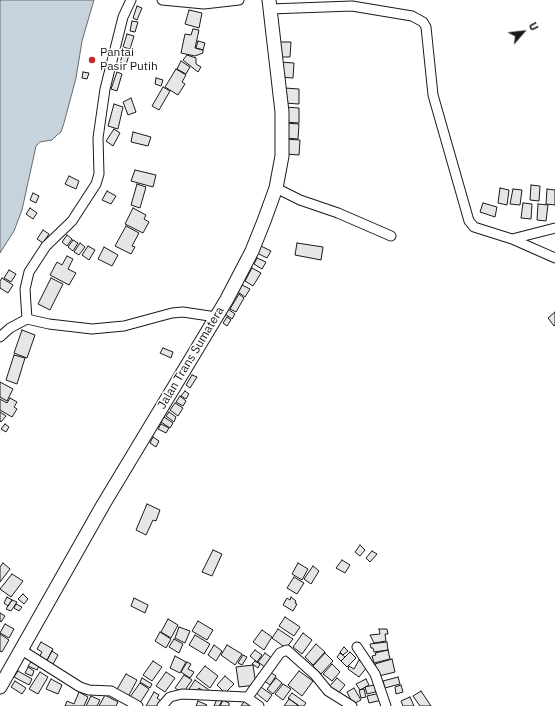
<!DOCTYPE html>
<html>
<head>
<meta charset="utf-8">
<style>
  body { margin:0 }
  #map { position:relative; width:555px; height:706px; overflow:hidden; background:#fff; font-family:"IBM Plex Sans",sans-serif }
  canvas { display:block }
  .north { position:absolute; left:503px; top:12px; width:40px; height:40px; -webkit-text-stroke:3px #fff; paint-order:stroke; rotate:62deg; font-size:11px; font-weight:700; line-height:16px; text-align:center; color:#1a1a1a }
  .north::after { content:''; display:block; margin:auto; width:14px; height:18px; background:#1a1a1a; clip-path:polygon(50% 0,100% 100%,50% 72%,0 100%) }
</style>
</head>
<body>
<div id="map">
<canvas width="555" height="706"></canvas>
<div class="north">U</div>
</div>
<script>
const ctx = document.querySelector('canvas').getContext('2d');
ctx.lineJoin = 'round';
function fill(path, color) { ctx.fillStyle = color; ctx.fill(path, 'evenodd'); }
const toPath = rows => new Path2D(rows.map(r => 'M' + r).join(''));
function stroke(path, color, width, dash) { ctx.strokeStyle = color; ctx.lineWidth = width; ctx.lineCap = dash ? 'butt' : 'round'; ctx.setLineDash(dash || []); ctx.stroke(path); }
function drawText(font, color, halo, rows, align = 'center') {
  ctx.font = font + ' "IBM Plex Sans",sans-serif'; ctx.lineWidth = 3; ctx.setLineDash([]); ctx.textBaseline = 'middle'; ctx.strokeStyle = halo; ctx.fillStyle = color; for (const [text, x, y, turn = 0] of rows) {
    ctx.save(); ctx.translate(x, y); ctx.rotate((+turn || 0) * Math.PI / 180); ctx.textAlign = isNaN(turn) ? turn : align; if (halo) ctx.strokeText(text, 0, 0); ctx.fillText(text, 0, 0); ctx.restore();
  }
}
const water = toPath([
  [0,0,94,0,82,41,76,78,64,123,61,132,56,136,52,140,40,142,36,146,22,210,14,231,0,253,0,0]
]);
fill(water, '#c6d2dc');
stroke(water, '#6a6a6a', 1);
const building = toPath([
  [137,6,142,8,137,20,133,18,137,6],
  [189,10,202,13,199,28,185,24,189,10],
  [132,21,138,22,135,32,130,31,132,21],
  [193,29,199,30,195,48,203,50,203,53,195,56,181,53,185,34,191,35,193,29],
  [127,34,134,36,130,49,123,47,127,34],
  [198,41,205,43,203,50,196,48,198,41],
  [277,42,291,42,290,57,276,57,277,42],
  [123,53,129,55,125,68,119,66,123,53],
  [187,55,196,58,196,64,201,67,198,72,183,60,187,55],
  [181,61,190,67,186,74,177,69,181,61],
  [280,62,294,63,293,78,279,77,280,62],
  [176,69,186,75,182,82,185,84,178,95,165,87,176,69],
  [83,72,89,73,87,79,82,78,83,72],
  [117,72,122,74,117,91,111,89,117,72],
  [156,78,163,80,161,86,155,84,156,78],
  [163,87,170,91,159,110,152,106,163,87],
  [285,88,299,89,299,104,284,103,285,88],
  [131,98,136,112,128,115,123,102,131,98],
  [114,104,123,107,118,129,108,126,114,104],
  [285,107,299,108,299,123,284,122,285,107],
  [285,123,299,124,298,139,284,138,285,123],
  [114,129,120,133,113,146,106,141,114,129],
  [133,132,151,137,148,146,131,142,133,132],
  [285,139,300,140,299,155,285,154,285,139],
  [135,170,156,175,153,187,131,181,135,170],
  [69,176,79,181,76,189,65,184,69,176],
  [137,184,146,187,140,208,131,205,137,184],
  [531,185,540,186,539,201,530,200,531,185],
  [500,188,509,190,507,205,498,203,500,188],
  [513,189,522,190,520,205,510,204,513,189],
  [547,189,555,190,555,205,546,204,547,189],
  [107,191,116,196,111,204,102,200,107,191],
  [33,193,39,196,36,203,30,200,33,193],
  [483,203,497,207,495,217,480,212,483,203],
  [523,203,532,204,531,219,521,218,523,203],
  [538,204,548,205,546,221,537,220,538,204],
  [30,208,37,213,33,219,26,214,30,208],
  [133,208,146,215,144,219,149,222,143,233,125,224,133,208],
  [126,226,139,233,132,246,135,247,131,254,115,246,126,226],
  [43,230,49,234,43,243,37,239,43,230],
  [67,235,72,239,67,246,62,242,67,235],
  [73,240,78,243,73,251,68,247,73,240],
  [80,243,85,247,79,255,74,252,80,243],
  [297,243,323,247,321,260,295,255,297,243],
  [88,246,95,250,89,260,82,255,88,246],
  [261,246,271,251,267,258,257,253,261,246],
  [104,247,118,255,112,266,98,259,104,247],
  [67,256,73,259,68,269,76,273,69,285,50,275,57,262,62,265,67,256],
  [257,258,266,262,262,269,254,264,257,258],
  [252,268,261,273,253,286,245,281,252,268],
  [9,270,16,274,11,282,4,278,9,270],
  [2,278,13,285,8,293,0,288,0,281,2,278],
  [51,278,63,284,50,310,38,304,51,278],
  [242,285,250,289,245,297,238,292,242,285],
  [239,294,244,298,236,312,230,309,239,294],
  [228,309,235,314,232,319,225,314,228,309],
  [555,312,555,325,554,326,548,318,555,312],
  [227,317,231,320,227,326,223,323,227,317],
  [22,330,35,335,27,358,14,353,22,330],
  [163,348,173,352,171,358,160,353,163,348],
  [14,355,25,358,17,384,6,380,14,355],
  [192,375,197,377,190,388,186,385,192,375],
  [0,382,13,389,7,401,0,397,0,382],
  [185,391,189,394,186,399,181,396,185,391],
  [180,396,186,401,183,406,176,402,180,396],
  [10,398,17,402,14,407,17,409,12,417,0,410,0,399,7,403,10,398],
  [175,403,183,408,178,416,170,410,175,403],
  [0,412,6,416,1,422,0,421,0,412],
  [169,412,176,417,174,422,166,416,169,412],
  [164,417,173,423,170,428,161,422,164,417],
  [5,424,9,427,6,432,1,429,5,424],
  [161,424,169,428,166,433,158,429,161,424],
  [153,437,159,441,156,447,150,443,153,437],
  [147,504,160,510,156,521,153,520,146,535,136,530,147,504],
  [360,545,365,550,360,556,355,552,360,545],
  [213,550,222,554,212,576,202,572,213,550],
  [372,551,377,554,370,562,366,558,372,551],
  [342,560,350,565,345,573,336,568,342,560],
  [3,563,10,569,0,582,0,567,3,563],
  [298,563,308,569,302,580,292,574,298,563],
  [313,566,319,571,311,584,304,579,313,566],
  [12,574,23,581,11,597,0,589,12,574],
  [294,577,304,583,297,594,287,588,294,577],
  [23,594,28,599,24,604,18,599,23,594],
  [7,597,12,600,8,606,4,603,7,597],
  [291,597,296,601,295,603,297,604,293,611,283,605,287,598,290,600,291,597],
  [134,598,148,605,145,613,131,606,134,598],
  [12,600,17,602,11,611,6,609,12,600],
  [16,604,22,607,19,611,14,608,16,604],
  [0,613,5,616,1,622,0,621,0,613],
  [285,617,300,627,294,636,279,626,285,617],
  [168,619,178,625,171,638,161,632,168,619],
  [198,621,213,630,207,640,192,631,198,621],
  [5,624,14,629,9,638,0,633,5,624],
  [179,627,190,631,185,643,175,638,179,627],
  [278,629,293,639,286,648,272,638,278,629],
  [379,629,387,629,388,634,385,634,386,641,374,643,370,635,380,634,379,629],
  [262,630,272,637,264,650,253,642,262,630],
  [160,632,171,639,166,648,155,641,160,632],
  [303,633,312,640,302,654,293,647,303,633],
  [0,634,9,640,2,652,0,651,0,634],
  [195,635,210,644,204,654,189,645,195,635],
  [174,639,183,644,179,653,169,647,174,639],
  [41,642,53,649,46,662,39,657,42,652,37,649,41,642],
  [387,642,388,650,374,652,373,648,371,648,370,644,387,642],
  [316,644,325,652,313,665,305,657,316,644],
  [214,645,222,651,216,661,208,655,214,645],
  [227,645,242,654,235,665,221,655,227,645],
  [344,647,348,651,343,655,340,652,344,647],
  [255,650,262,655,257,662,250,656,255,650],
  [388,650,390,659,374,663,372,656,376,655,375,653,388,650],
  [52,651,58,655,52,666,46,662,52,651],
  [350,652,356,658,347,667,341,661,350,652],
  [265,653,273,659,266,668,258,662,265,653],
  [325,653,333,661,321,674,313,666,325,653],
  [340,653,345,657,341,661,337,657,340,653],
  [243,655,247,657,242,665,238,663,243,655],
  [175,656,186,662,180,673,170,668,175,656],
  [392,659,395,672,379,676,375,664,392,659],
  [359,660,368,666,359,677,348,669,349,666,354,669,359,660],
  [153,661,162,667,152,681,143,675,153,661],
  [255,661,260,664,258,668,252,664,255,661],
  [31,662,39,666,37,670,28,666,31,662],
  [187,662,191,664,188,669,194,672,190,678,181,672,187,662],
  [332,664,340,672,332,681,323,674,332,664],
  [253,665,256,685,239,687,236,667,253,665],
  [205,666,218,676,210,688,196,677,205,666],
  [28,667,34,671,32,676,25,673,28,667],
  [18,671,32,679,29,685,14,677,18,671],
  [299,671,313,681,302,696,288,685,299,671],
  [40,672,48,677,38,694,29,689,40,672],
  [166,672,175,678,165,692,156,686,166,672],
  [270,672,276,676,270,685,263,680,270,672],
  [126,674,137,680,128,697,116,691,126,674],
  [184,675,192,680,183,693,175,688,184,675],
  [225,676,234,684,225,693,217,685,225,676],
  [398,677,400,684,385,688,383,681,398,677],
  [142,678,152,684,150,688,140,682,142,678],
  [276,678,282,683,273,694,267,689,276,678],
  [337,678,345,685,337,695,329,687,337,678],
  [51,679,62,685,58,694,46,689,51,679],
  [366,679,369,685,360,690,356,684,366,679],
  [195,680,209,690,207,694,199,688,195,693,189,689,195,680],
  [15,681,26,688,22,694,11,687,15,681],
  [140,683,149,689,140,703,130,697,140,683],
  [283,684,291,689,283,700,275,694,283,684],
  [378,684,379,691,367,694,365,687,378,684],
  [401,685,403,692,396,694,395,687,401,685],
  [261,687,272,695,267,702,256,693,261,687],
  [354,688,361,700,353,704,347,692,354,688],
  [364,689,366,697,361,698,359,690,364,689],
  [421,691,431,706,420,706,413,696,421,691],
  [79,692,88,697,84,706,65,706,67,701,74,704,79,692],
  [154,692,159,695,157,698,161,701,158,706,146,706,154,692],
  [292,693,306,703,304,706,299,706,288,698,292,693],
  [380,693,382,700,369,703,367,696,380,693],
  [105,695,118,702,116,706,99,706,105,695],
  [91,696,100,700,97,706,86,706,91,696],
  [410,697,414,706,403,706,401,701,410,697],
  [217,699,222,701,219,706,214,706,217,699],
  [289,699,298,705,297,706,284,706,289,699],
  [223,700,229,703,229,706,220,706,223,700],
  [245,700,253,706,241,706,245,700],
  [198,701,207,705,206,706,196,706,198,701]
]);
fill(building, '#e6e6e6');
stroke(building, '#1a1a1a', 1);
const minor = toPath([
  [162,0,204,4,239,0],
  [270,9,352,6,412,16,423,22,426,27,433,95,469,221,474,227,512,239,555,258],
  [276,188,300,200,338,213,391,236],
  [512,239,555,228],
  [27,319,25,289,29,272,46,246,72,221,96,184,99,174,98,138,105,89,123,17,131,0],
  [0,337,10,328,27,319,49,324,92,329,124,326,172,313,183,312,216,317],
  [357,647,375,674,386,706],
  [20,649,80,687,89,690,111,691,138,706],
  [248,697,280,653,287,650,315,675,328,691,352,706],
  [162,706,170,697,182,694,246,697,259,706]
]);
const highway = toPath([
  [0,687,103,505,227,299,252,251,264,221,276,188,282,156,282,112,269,0]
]);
stroke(minor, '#1a1a1a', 11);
stroke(highway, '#1a1a1a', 15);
stroke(minor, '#fff', 9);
stroke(highway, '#fff', 13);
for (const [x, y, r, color] of [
  [92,60,4,"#c62828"]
]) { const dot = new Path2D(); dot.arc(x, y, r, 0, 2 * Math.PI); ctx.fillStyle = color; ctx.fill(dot); stroke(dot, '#fff', 1.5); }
drawText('12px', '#1a1a1a', '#fff', [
  ["Pantai",100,53],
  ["Pasir Putih",100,67]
], 'left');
drawText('12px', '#1a1a1a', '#fff', [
  ["Jalan Trans Sumatera",191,358,-59]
]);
</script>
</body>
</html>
